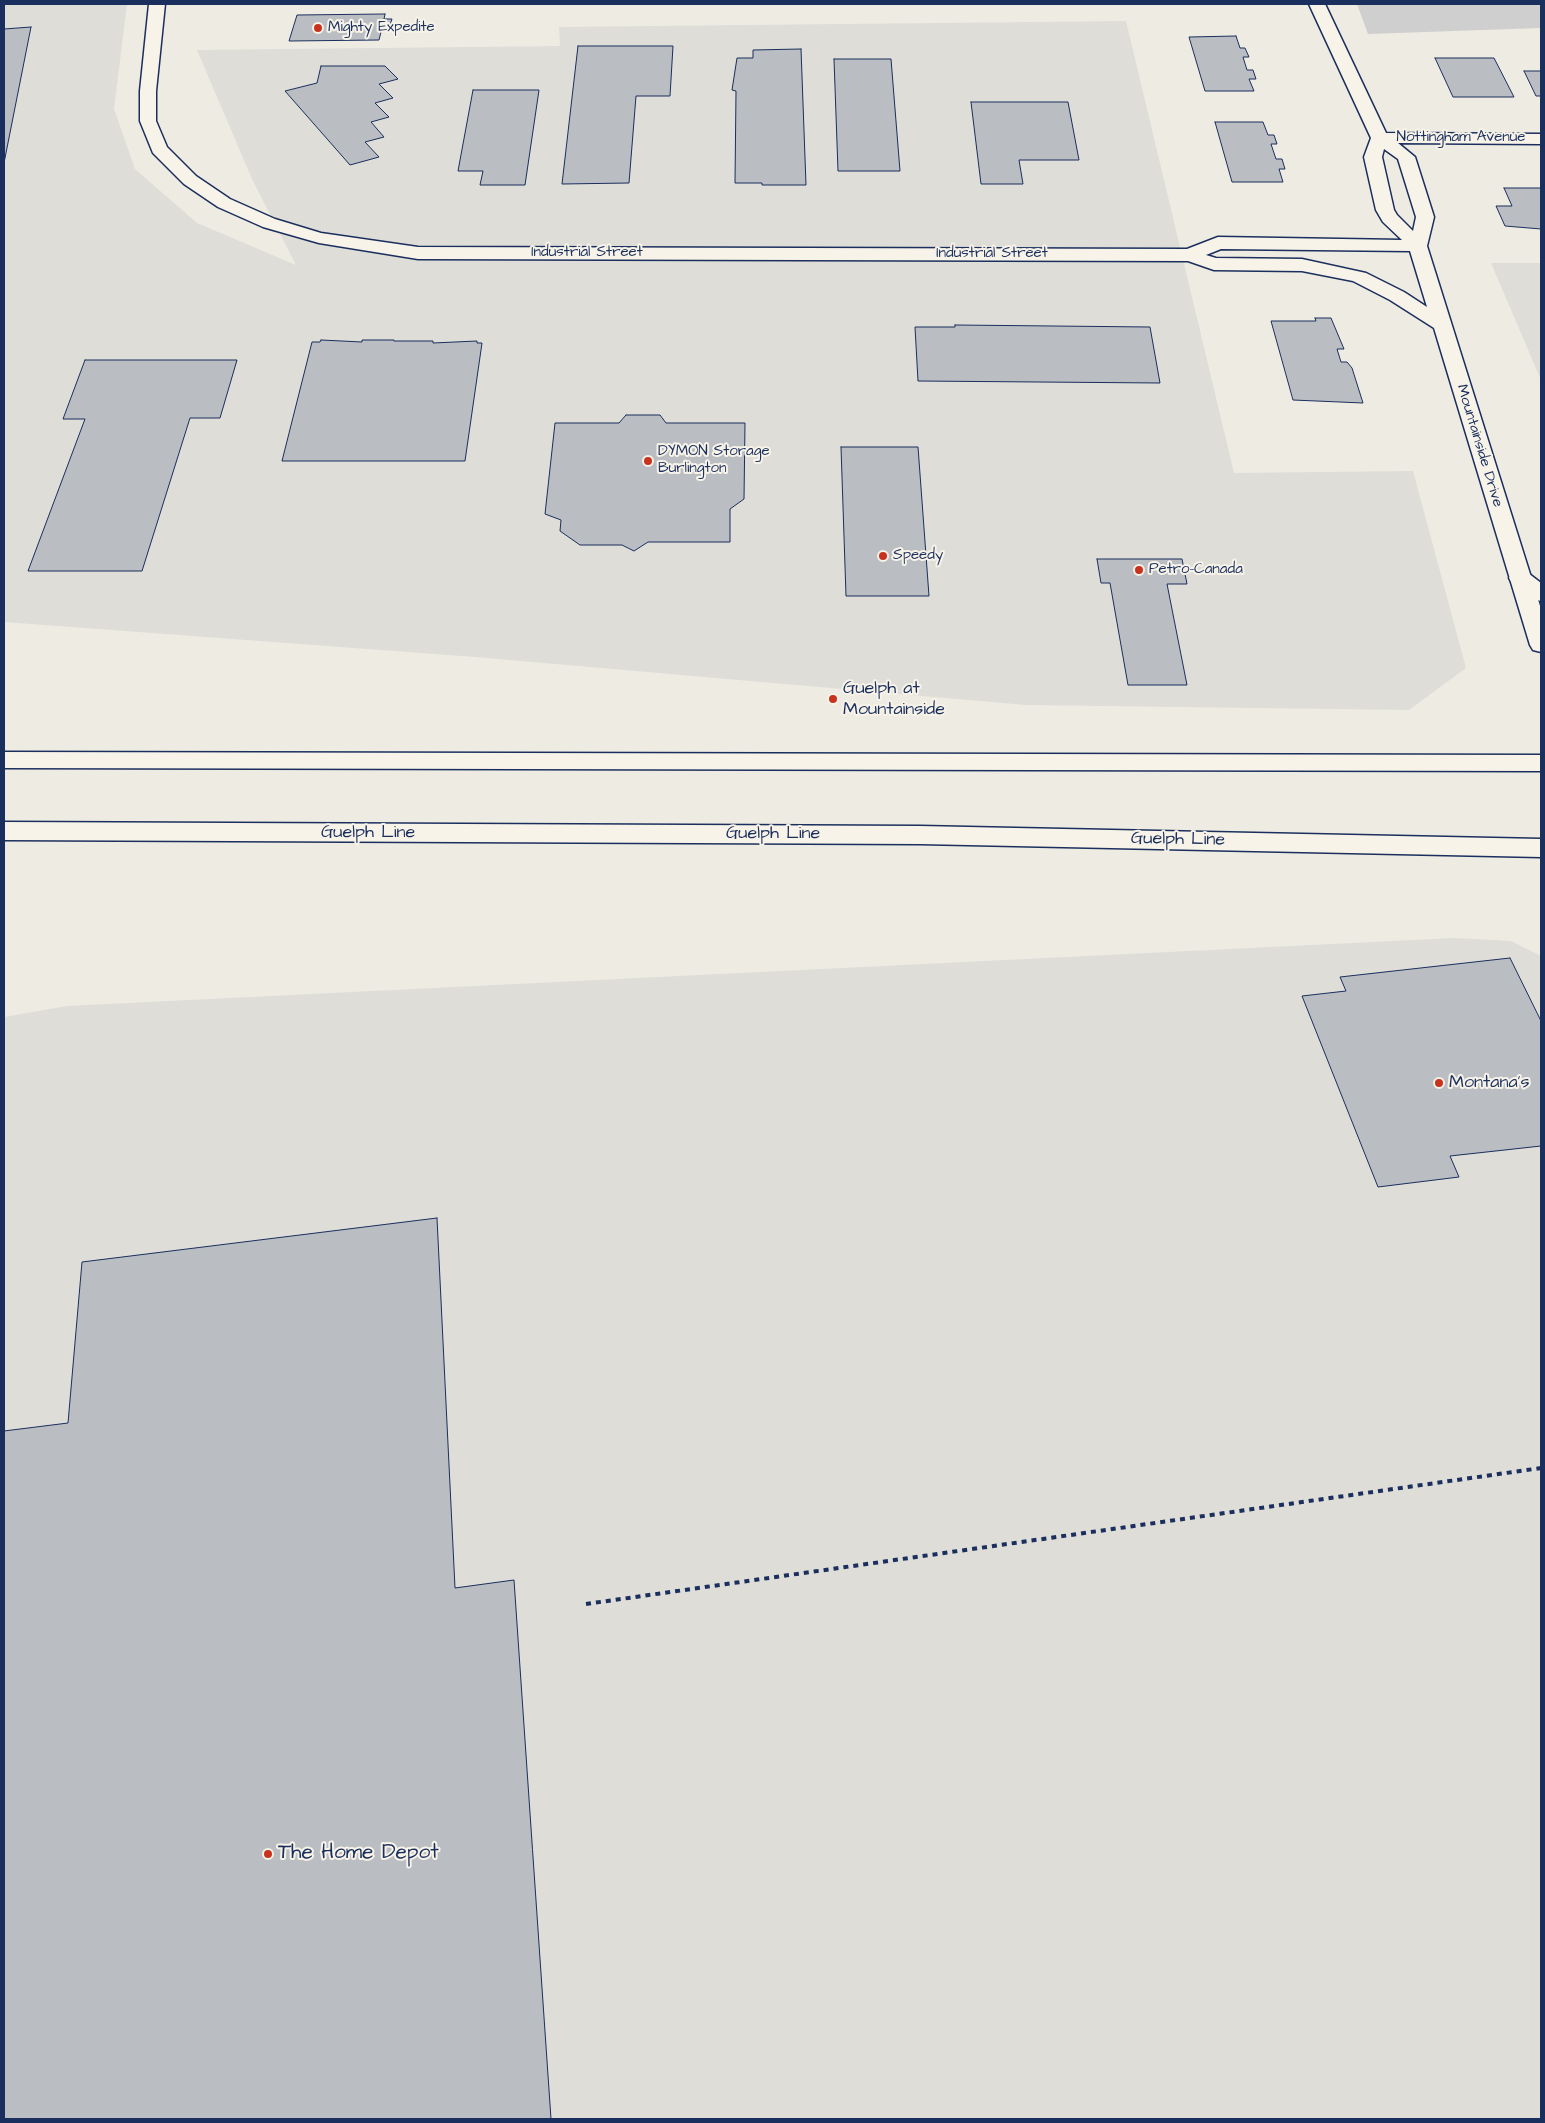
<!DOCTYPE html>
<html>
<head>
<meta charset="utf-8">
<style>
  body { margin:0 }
  #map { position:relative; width:1545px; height:2123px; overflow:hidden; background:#eeebe2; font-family:"Architects Daughter",sans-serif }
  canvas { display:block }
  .frame { position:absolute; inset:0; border:5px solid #1b2f5e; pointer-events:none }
</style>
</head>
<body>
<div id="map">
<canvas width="1545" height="2123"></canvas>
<div class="frame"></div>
</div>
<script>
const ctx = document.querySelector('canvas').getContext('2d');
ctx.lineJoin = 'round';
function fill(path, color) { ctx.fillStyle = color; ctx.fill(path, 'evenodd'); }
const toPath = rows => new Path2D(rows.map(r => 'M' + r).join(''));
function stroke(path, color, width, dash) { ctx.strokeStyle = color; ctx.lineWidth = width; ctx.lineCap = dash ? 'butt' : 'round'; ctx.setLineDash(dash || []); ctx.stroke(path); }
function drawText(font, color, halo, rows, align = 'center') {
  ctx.font = font + ' "Architects Daughter",sans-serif'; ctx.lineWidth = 4; ctx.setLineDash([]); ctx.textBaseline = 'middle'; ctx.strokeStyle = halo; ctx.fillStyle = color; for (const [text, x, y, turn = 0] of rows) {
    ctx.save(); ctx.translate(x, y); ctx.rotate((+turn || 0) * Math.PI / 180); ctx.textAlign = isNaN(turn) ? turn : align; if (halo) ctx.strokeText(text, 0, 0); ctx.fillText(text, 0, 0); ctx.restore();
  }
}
fill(toPath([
  [4,4,127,4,114,109,135,169,197,223,296,265,252,179,197,50,560,46,559,27,1126,21,1234,473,1413,471,1466,668,1409,710,1026,705,475,657,4,622],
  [1491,263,1541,263,1541,380],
  [1454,938,1511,941,1541,956,1541,2119,4,2119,4,1017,67,1006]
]), '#deddd8');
fill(toPath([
  [1357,4,1541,4,1541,28,1368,34]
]), '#cfcfcf');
const building = toPath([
  [385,14,384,19,392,19,389,28,382,28,379,40,289,41,297,15,385,14],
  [31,27,4,163,4,29,31,27],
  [1236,36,1240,48,1245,48,1249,57,1243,57,1247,70,1253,70,1256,79,1249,79,1254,91,1205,91,1189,37,1236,36],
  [578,46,673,46,670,96,636,96,629,183,562,184,578,46],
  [801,49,806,185,762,185,762,183,735,183,736,91,732,90,737,58,753,58,753,50,801,49],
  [1435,58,1494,58,1514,97,1453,97,1435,58],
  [834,59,891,59,900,171,838,171,834,59],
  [321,66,385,66,398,79,379,84,393,98,375,103,389,117,371,122,384,137,365,142,379,157,350,165,285,91,317,83,321,66],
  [1524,71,1541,71,1541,96,1536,96,1524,71],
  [473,90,539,90,525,185,480,185,483,171,458,171,473,90],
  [971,102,1068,102,1079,160,1019,160,1023,184,981,184,971,102],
  [1215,122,1263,122,1268,135,1274,135,1277,144,1271,144,1276,159,1282,159,1285,169,1279,169,1283,182,1232,182,1215,122],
  [1504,188,1541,188,1541,229,1505,226,1496,206,1512,206,1504,188],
  [1315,318,1331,318,1344,349,1337,349,1341,362,1347,362,1352,368,1363,403,1293,400,1271,321,1316,321,1315,318],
  [955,325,1150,327,1160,383,918,381,915,327,955,327,955,325],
  [321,340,362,342,362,340,394,340,394,341,433,341,433,343,477,341,477,343,482,343,465,461,282,461,312,342,320,342,321,340],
  [85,360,237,360,220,418,190,418,142,571,28,571,85,419,63,419,85,360],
  [626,415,660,415,666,423,745,423,744,499,730,509,730,542,648,542,634,551,622,545,580,545,560,531,561,520,545,514,555,423,619,423,626,415],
  [841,447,918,447,929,596,846,596,841,447],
  [1097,559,1182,559,1187,584,1167,584,1187,685,1128,685,1110,583,1101,583,1097,559],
  [1510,958,1541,1021,1541,1146,1450,1156,1459,1177,1378,1187,1302,996,1346,991,1340,977,1510,958],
  [437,1218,455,1588,514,1580,551,2119,4,2119,4,1431,68,1423,82,1262,437,1218]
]);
fill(building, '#babdc2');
stroke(building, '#1b2f5e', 1);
const minor = toPath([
  [149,4,165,4,156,91,156,121,167,147,196,176,230,199,275,219,321,233,418,247,1187,249,1218,237,1402,240,1383,222,1376,210,1364,157,1371,138,1309,4,1325,4,1386,133,1541,134,1541,144,1398,143,1415,157,1434,217,1427,246,1541,609,1541,652,1533,650,1530,645,1434,328,1390,300,1353,281,1302,271,1214,270,1188,261,418,259,319,243,263,227,218,207,184,184,153,153,140,121,140,91,149,4],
  [1384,149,1398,159,1416,217,1413,231,1397,215,1394,210,1382,157,1384,149],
  [1221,249,1410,251,1427,307,1404,292,1366,273,1302,259,1216,258,1206,255,1221,249]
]);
const major = toPath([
  [1520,571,1528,573,1541,583,1541,601,1533,599,1512,583,1509,578,1512,573,1520,571],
  [4,752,1541,755,1541,771,4,768,4,752],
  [4,822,920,826,1541,839,1541,857,920,844,4,840,4,822]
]);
stroke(minor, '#1b2f5e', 3);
stroke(major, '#1b2f5e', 3);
stroke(toPath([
  [586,1604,1541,1468]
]), '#1b2f5e', 4, [5, 5]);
fill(minor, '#f7f3e8');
fill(major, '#f7f3e8');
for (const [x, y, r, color] of [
  [318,28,5,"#c8321e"],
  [648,461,5,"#c8321e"],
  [883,556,5,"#c8321e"],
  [1139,570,5,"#c8321e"],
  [833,699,5,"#c8321e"],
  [1439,1083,5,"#c8321e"],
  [268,1854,5,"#c8321e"]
]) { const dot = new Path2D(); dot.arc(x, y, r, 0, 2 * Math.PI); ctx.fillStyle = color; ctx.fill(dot); stroke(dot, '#f7f3e8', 2); }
drawText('15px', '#1b2f5e', '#f7f3e8', [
  ["Mighty Expedite",328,28],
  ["DYMON Storage",658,452],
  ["Burlington",658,469],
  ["Speedy",893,556],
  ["Petro-Canada",1149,570]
], 'left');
drawText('15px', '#1b2f5e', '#f7f3e8', [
  ["Nottingham Avenue",1461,138],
  ["Industrial Street",587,253],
  ["Industrial Street",992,254],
  ["Mountainside Drive",1479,446,73]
]);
drawText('18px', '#1b2f5e', '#f7f3e8', [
  ["Guelph at",843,689],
  ["Mountainside",843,710],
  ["Montana's",1449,1083]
], 'left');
drawText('18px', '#1b2f5e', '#f7f3e8', [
  ["Guelph Line",368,833],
  ["Guelph Line",773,834],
  ["Guelph Line",1178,840,1]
]);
drawText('21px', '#1b2f5e', '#f7f3e8', [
  ["The Home Depot",278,1854]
], 'left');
</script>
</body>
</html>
